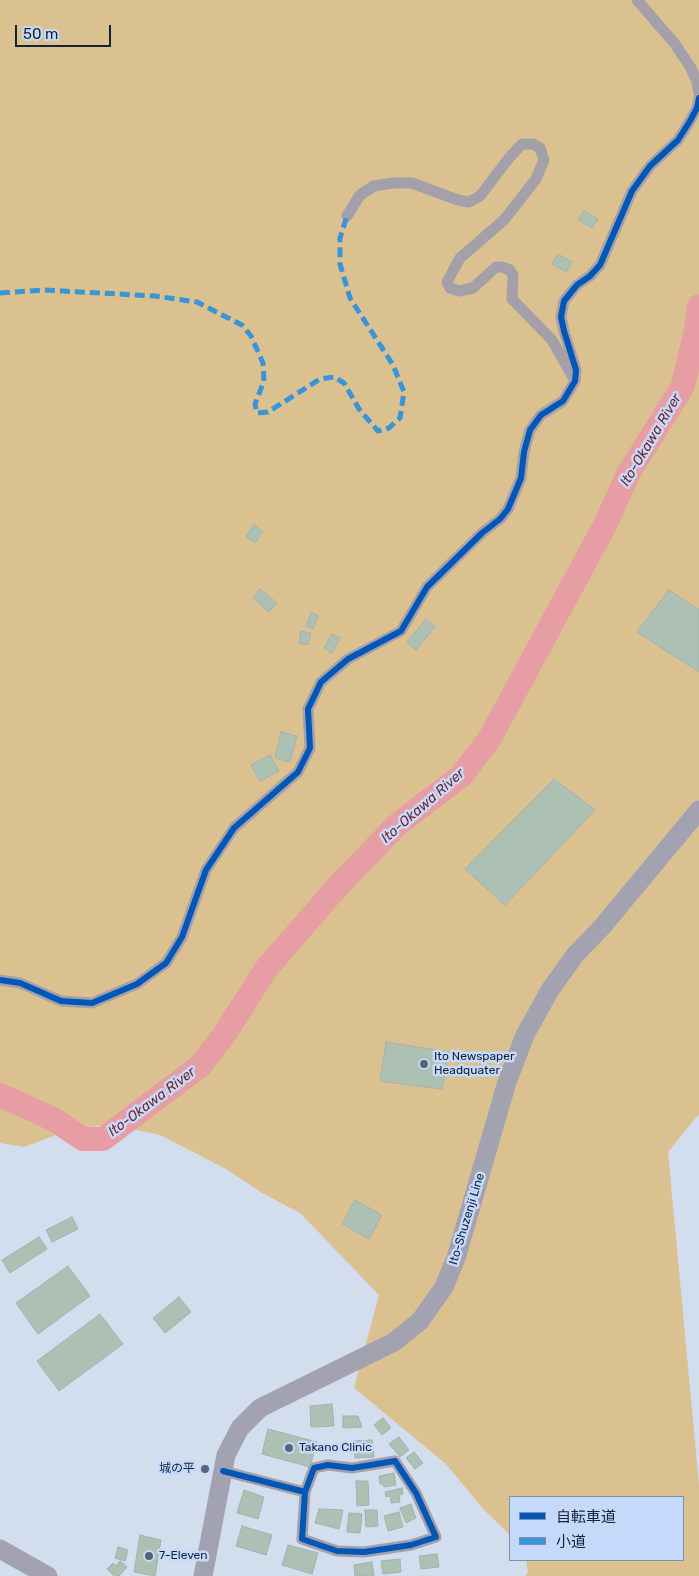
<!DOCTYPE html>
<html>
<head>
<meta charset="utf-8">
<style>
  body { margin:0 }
  #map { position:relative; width:699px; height:1576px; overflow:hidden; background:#d2ddee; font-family:Rubik,"Noto Sans JP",sans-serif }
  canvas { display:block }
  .legend { position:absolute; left:509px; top:1496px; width:175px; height:65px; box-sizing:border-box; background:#c5dafb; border:1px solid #7f90ac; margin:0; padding:6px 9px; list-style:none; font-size:15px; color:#152236 }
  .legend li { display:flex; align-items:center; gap:10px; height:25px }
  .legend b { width:25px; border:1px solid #7f90ac }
  .scale { position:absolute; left:15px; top:25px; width:96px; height:22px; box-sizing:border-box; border:2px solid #152236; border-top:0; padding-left:6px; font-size:15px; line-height:18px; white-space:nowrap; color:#152236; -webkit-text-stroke:4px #c5dafb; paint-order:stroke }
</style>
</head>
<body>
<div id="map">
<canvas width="699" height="1576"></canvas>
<ul class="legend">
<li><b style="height:6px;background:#0057b8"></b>自転車道</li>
<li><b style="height:6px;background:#3995d8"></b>小道</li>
</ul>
<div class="scale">50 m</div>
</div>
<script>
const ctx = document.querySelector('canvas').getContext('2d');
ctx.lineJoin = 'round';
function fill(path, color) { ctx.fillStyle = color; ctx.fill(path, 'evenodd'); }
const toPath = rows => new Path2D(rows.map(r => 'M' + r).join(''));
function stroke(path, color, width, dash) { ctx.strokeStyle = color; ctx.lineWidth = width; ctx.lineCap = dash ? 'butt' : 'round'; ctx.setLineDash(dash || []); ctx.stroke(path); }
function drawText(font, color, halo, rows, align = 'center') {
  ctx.font = font + ' Rubik,"Noto Sans JP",sans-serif'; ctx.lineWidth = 5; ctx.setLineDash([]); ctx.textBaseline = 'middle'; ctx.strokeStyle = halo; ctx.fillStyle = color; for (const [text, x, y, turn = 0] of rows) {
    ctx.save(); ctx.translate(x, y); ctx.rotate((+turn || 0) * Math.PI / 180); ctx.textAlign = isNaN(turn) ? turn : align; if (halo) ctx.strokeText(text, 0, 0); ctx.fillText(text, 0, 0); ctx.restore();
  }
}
fill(toPath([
  [0,0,699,0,699,1114,668,1152,699,1485,699,1576,525,1576,528,1572,526,1560,683,1560,683,1497,510,1497,510,1535,484,1510,446,1464,354,1388,379,1295,300,1213,264,1194,226,1169,160,1135,110,1124,64,1132,24,1147,0,1143]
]), '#dbc190');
stroke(toPath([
  [0,1095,55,1120,83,1139,103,1139,200,1066,224,1035,266,969,338,886,396,826,462,775,490,738,606,523,628,474,683,386,696,329,699,306]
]), '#e79da4', 24);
const building = toPath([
  [584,211,598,219,592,228,578,220,584,211],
  [558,254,572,262,566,272,552,264,558,254],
  [254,525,263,532,255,543,246,536,254,525],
  [260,589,277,603,269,612,253,598,260,589],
  [669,590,699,610,699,672,637,632,669,590],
  [311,613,318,615,313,629,306,626,311,613],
  [426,619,435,627,416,650,407,642,426,619],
  [301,631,311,633,308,645,299,643,301,631],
  [332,634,340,638,332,653,324,648,332,634],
  [281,732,297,736,290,762,275,758,281,732],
  [270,755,279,771,260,781,251,765,270,755],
  [554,779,595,810,505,905,465,869,554,779],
  [386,1042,449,1052,442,1089,380,1081,386,1042],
  [355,1200,382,1215,369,1239,342,1224,355,1200],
  [72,1217,78,1229,52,1242,46,1230,72,1217],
  [39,1237,47,1249,10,1273,2,1260,39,1237],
  [68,1266,90,1296,38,1334,16,1303,68,1266],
  [179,1297,191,1312,165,1333,153,1318,179,1297],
  [100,1314,123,1344,59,1391,37,1361,100,1314],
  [332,1404,334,1426,311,1427,310,1406,332,1404],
  [343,1416,358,1416,362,1427,343,1428,343,1416],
  [383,1418,391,1428,382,1435,374,1425,383,1418],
  [268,1429,317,1442,310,1467,262,1454,268,1429],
  [399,1437,409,1450,400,1457,389,1444,399,1437],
  [372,1440,374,1457,355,1458,353,1441,372,1440],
  [414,1452,423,1463,415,1469,406,1458,414,1452],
  [394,1473,396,1485,384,1487,383,1484,380,1484,379,1476,394,1473],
  [356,1481,368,1481,369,1505,357,1506,356,1481],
  [402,1488,403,1494,399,1495,400,1502,391,1503,390,1496,386,1497,385,1492,402,1488],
  [244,1490,264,1497,258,1519,237,1513,244,1490],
  [411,1504,416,1518,406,1523,400,1508,411,1504],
  [319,1509,343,1510,339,1529,315,1523,319,1509],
  [365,1510,377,1510,378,1526,366,1527,365,1510],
  [399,1512,403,1527,388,1531,384,1516,399,1512],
  [349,1513,362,1514,360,1533,347,1532,349,1513],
  [242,1526,272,1535,266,1555,236,1546,242,1526],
  [140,1535,161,1540,155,1576,134,1572,140,1535],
  [288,1545,318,1553,312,1574,282,1565,288,1545],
  [118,1547,128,1550,125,1561,115,1558,118,1547],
  [437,1554,439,1567,421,1569,419,1556,437,1554],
  [400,1559,401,1572,383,1574,381,1561,400,1559],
  [120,1561,127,1567,119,1576,114,1576,107,1569,113,1563,116,1566,120,1561],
  [372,1562,374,1576,355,1576,354,1565,372,1562]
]);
fill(building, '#acc1b3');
stroke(building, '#a4b1af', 1);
stroke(toPath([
  [637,0,675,44,691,68,697,82,699,93],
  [347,216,360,195,374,186,393,183,412,183,458,200,469,202,480,196,509,158,522,144,533,144,540,148,544,160,536,179,504,220,460,258,447,282,450,288,459,291,473,288,496,267,502,267,510,270,513,275,512,299,552,340,574,379],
  [0,980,20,983,61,1001,92,1003,137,984,166,963,182,937,206,870,234,828,298,772,310,748,308,709,321,682,348,659,401,631,427,587,482,533,500,519,508,509,521,478,524,452,530,430,541,415,563,401,575,381,576,370,564,331,561,317,564,301,577,285,590,276,600,265,632,191,650,166,678,140,690,121,697,108,699,98],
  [223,1471,305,1492,314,1468,328,1465,352,1468,395,1461,416,1493,436,1537,411,1545,364,1552,337,1551,302,1539,305,1492]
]), '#a3a0a9', 11);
stroke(toPath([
  [0,1549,48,1576],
  [203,1576,226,1455,240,1428,260,1408,394,1342,420,1321,444,1287,456,1258,507,1082,525,1035,550,990,575,955,602,927,699,810]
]), '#a3a2b0', 19);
stroke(toPath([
  [0,293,44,290,155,296,197,302,242,325,251,336,263,363,264,381,255,404,257,413,268,412,320,379,334,377,344,383,359,409,378,431,389,428,400,418,404,392,393,365,350,298,340,264,340,238,347,216]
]), '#3995d8', 5, [10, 5]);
stroke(toPath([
  [0,980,20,983,61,1001,92,1003,137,984,166,963,182,937,206,870,234,828,298,772,310,748,308,709,321,682,348,659,401,631,427,587,482,533,500,519,508,509,521,478,524,452,530,430,541,415,563,401,575,381,576,370,564,331,561,317,564,301,577,285,590,276,600,265,632,191,650,166,678,140,690,121,697,108,699,98],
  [223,1471,305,1492,314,1468,328,1465,352,1468,395,1461,416,1493,436,1537,411,1545,364,1552,337,1551,302,1539,305,1492]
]), '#0057b8', 6);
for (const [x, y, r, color] of [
  [424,1064,5,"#576376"],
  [289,1448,5,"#576376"],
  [205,1469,5,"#576376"],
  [149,1556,5,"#576376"]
]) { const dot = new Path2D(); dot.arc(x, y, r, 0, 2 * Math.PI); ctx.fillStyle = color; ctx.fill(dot); stroke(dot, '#c5dafb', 2); }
drawText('12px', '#152236', '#c5dafb', [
  ["Ito Newspaper",434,1057],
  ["Headquater",434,1071],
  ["Takano Clinic",299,1448],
  ["城の平",195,1469,"right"],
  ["7-Eleven",159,1556]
], 'left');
drawText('12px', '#152236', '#c5dafb', [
  ["Ito-Shuzenji Line",467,1219,-73]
]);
drawText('italic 14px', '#761f29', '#c5dafb', [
  ["Ito-Okawa River",651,440,-59],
  ["Ito-Okawa River",423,806,-41],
  ["Ito-Okawa River",152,1102,-37]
]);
</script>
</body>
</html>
